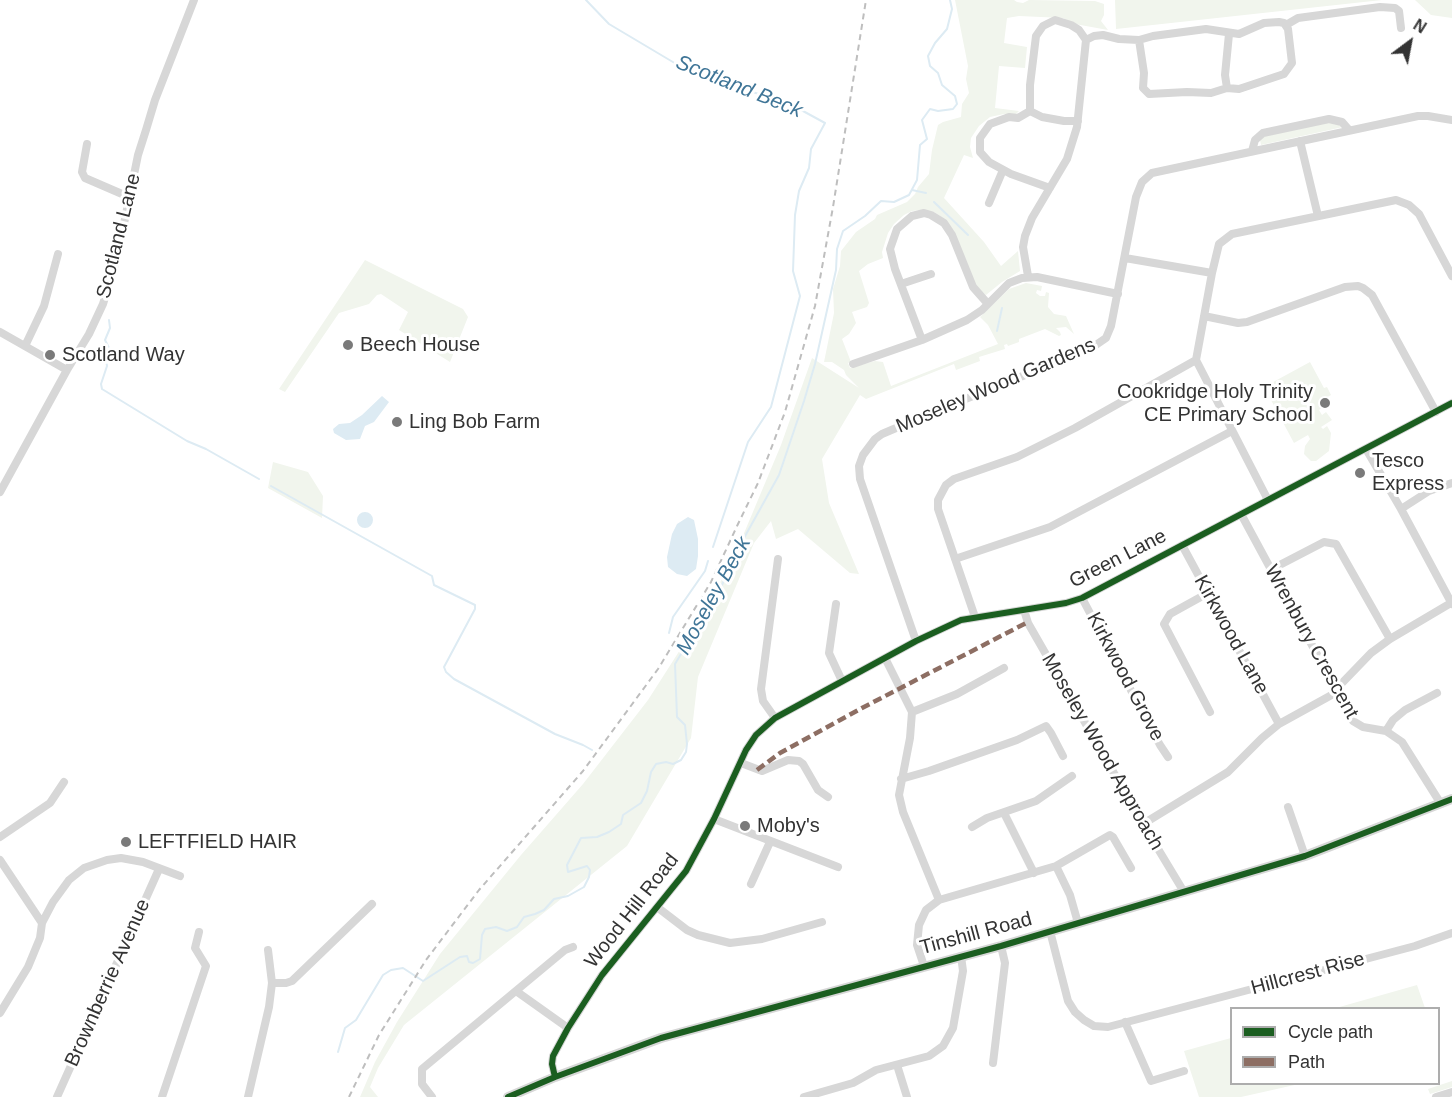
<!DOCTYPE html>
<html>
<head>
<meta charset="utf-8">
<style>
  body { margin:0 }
  #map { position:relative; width:1452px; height:1097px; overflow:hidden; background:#fff; font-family:Arial,sans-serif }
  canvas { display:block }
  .legend { position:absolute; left:1230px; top:1007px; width:210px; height:78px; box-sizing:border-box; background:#fff; border:2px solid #adadad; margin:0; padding:8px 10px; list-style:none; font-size:18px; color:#333 }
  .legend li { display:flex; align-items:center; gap:12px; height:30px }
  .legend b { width:30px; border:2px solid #adadad }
  .north { position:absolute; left:1380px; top:12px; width:60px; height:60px; -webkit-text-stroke:4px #fff; paint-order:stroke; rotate:32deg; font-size:16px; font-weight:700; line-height:24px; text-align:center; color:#333 }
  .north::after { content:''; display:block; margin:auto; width:21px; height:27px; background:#333; clip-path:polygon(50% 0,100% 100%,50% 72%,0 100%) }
</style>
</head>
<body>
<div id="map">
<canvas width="1452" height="1097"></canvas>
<ul class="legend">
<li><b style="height:8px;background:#1b5e20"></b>Cycle path</li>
<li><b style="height:8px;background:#8d6e63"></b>Path</li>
</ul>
<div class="north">N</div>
</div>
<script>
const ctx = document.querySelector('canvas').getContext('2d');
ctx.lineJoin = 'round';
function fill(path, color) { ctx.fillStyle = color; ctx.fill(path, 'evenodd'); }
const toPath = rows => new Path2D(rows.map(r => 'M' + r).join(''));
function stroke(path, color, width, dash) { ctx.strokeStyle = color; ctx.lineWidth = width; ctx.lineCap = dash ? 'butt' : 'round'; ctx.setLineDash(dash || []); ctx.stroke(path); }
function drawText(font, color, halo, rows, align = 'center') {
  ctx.font = font + ' Arial,sans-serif'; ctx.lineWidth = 6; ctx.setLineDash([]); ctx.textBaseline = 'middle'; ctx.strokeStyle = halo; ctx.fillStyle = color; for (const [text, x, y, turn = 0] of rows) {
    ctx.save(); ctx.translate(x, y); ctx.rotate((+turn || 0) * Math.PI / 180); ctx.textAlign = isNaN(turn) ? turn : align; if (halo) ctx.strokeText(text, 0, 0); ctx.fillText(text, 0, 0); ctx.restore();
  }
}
fill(toPath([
  [955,0,1014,0,1017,2,1023,3,1029,0,1095,1,1104,4,1104,15,1101,21,1108,30,1075,24,1063,18,1019,16,1007,18,1004,43,1027,47,1025,68,999,66,995,108,1019,111,1015,115,1004,114,990,117,979,126,971,138,970,147,973,158,964,155,944,198,984,242,1001,266,1018,251,1020,271,1002,282,986,295,977,288,943,218,934,212,920,210,912,211,904,215,894,224,888,233,882,252,883,258,868,264,859,271,869,303,867,307,852,312,856,323,849,334,842,339,851,362,848,363,850,368,875,361,883,362,891,386,998,344,988,325,980,317,1009,289,1026,283,1042,286,1041,291,1037,290,1036,293,1040,296,1045,296,1046,292,1049,293,1048,307,1054,314,1066,316,1074,334,1066,327,1056,328,1060,332,1061,335,1059,336,1045,329,1019,339,1019,342,1008,346,1007,344,1004,345,1005,349,979,357,980,361,956,370,954,364,866,399,860,395,822,459,829,503,859,574,850,573,798,529,776,539,771,521,754,543,698,677,691,738,627,846,404,1025,378,1068,370,1087,378,1097,360,1097,375,1062,397,1022,440,954,521,855,583,784,648,700,710,603,742,538,781,445,812,358,859,388,846,375,844,370,832,362,824,362,834,313,833,289,840,266,841,251,856,232,875,219,877,215,907,202,915,194,918,187,929,174,932,150,938,125,943,122,961,117,962,104,969,93,966,79,968,66],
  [1115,0,1382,0,1116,29],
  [1415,0,1452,0,1452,18,1431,15],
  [1331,121,1343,127,1261,145,1260,140,1264,136],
  [365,260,463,309,468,317,450,362,399,330,408,312,381,294,377,295,369,304,339,313,285,392,279,389],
  [1310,362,1324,388,1327,387,1331,395,1320,401,1323,407,1319,410,1322,415,1326,412,1332,420,1321,427,1323,429,1327,426,1331,433,1329,451,1316,461,1311,461,1304,454,1305,446,1310,439,1308,435,1294,443,1264,387],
  [273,462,308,472,323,496,322,518,268,488],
  [1417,985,1425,1008,1336,1008],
  [1231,1038,1232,1084,1299,1084,1241,1097,1199,1097,1184,1051],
  [1452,1081,1452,1087,1430,1094,1428,1089]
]), '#f1f5ed');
fill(toPath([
  [382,396,389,402,374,422,365,426,360,439,346,440,334,433,333,429,339,424,350,423,362,415],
  '357 520a8 8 0 1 1 16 0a8 8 0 1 1-16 0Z',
  [688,517,694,520,698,539,698,556,696,569,687,576,677,574,668,567,667,557,672,534,677,524]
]), '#ddebf3');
stroke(toPath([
  [586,0,609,24,688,71,768,97,777,104,803,111,825,123,811,149,809,168,799,191,795,215,793,271,800,296,771,407,748,442,713,547],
  [912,190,926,193],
  [934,202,968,235],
  [109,320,110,328,105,340,109,348,105,354,107,366,101,384,102,389,187,441,206,449,259,479],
  [997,331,1002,308],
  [271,486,432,576,434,585,475,605,475,609,444,667,446,672,454,679,555,734,583,745,592,750],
  [669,633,673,617,705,571,708,561],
  [338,1052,345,1028,356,1020,383,975,391,970,403,968,423,981,460,957,467,956,469,962,473,963,480,959,482,935,485,929,496,927,507,931,517,927,524,917,535,914,544,910,554,899,568,896,584,887,589,877,590,870,587,866,568,872,567,865,581,838,597,837,609,832,621,824,623,815,641,803,647,791,651,772,656,764,666,762,673,764,681,760,686,752,687,744,685,725,677,717,675,664,720,589,728,572,736,560,739,547,779,475,804,401,815,364,836,270,837,249,843,231,865,216,881,201,894,202,909,195,917,180,920,145,927,139,922,120,930,109,938,111,953,109,957,104,955,96,942,85,938,73,930,66,928,56,935,43,947,29,952,9,950,0]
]), '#ddebf3', 2);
stroke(toPath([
  [1286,25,1298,18,1380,7,1395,8,1399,11,1401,28],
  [1227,88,1225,75,1229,34],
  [1030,111,1018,118,1009,117,990,124,980,138,980,152,989,162,1011,174,1050,188],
  [1078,121,1064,121,1042,117,1030,111,1030,85,1036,36,1043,26,1055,20,1071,25,1079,30,1086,40],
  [1300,141,1318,216],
  [87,144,82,172,85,178,129,197],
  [1252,151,1255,140,1263,133,1329,119,1342,122,1349,130],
  [989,203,1003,170],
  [1125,258,1212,273],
  [1028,276,1023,247,1025,236,1032,218,1067,159,1077,127,1086,40,1094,36,1103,35,1119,39,1139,40,1153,36,1206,29,1239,34,1264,23,1279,22,1284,23,1288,29,1292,63,1284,74,1239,89,1227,88,1211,93,1187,92,1149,94,1143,88,1144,73,1139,40],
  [901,284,931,274],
  [1204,316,1238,323,1247,322,1345,287,1358,286,1363,288,1372,295,1436,412],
  [0,332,67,370],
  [922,340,895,269,890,249,897,229,912,216,924,213,931,215,944,223,952,235,973,287,988,304],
  [25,346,44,306,58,254],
  [853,364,922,340,967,320,982,310,1009,283,1022,278,1037,277,1118,294],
  [1366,449,1401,509,1452,604],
  [0,492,67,370,89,334,103,304,117,258,138,155,146,130,155,100,194,0],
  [1268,500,1196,360,1212,273,1219,244,1232,234,1396,200,1409,205,1419,214,1452,276],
  [1401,509,1429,491,1452,483],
  [1241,514,1353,721,1363,727,1386,731,1402,742,1441,804],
  [1182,545,1279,724],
  [955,559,1050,527,1232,431],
  [1270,570,1324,542,1336,544,1390,639],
  [1208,593,1170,614,1164,624,1210,712],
  [1082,598,1160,745,1168,757],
  [836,604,829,653,842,681],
  [1024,610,1028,623,1071,698,1143,824,1184,892],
  [975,617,938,509,938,500,946,485,954,479,1017,457,1075,428,1196,360],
  [916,641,860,479,859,466,863,455,875,439,882,434,943,408,1090,349,1106,338,1111,326,1136,197,1142,182,1152,173,1418,116,1428,116,1452,120],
  [885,658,912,712,910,738,899,795,903,812,939,900],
  [1334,687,1343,682,1371,653,1390,639,1451,603],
  [912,712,957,694,1004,668],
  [775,718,763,701,761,689,778,559],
  [1386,731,1393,720,1405,710,1437,693],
  [741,763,762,771,788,760,799,761,803,764,818,790,828,797],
  [901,779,929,771,1017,740,1046,726,1051,733,1063,756],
  [1288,807,1305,856],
  [1004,813,1034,873],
  [714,819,838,867],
  [1143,824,1228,772,1262,738,1279,724,1337,692],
  [972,827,987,818,1036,801,1072,776],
  [0,837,50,803,64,782],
  [0,860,42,923],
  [1056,866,1070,895,1078,923],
  [751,884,770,842],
  [657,907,687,930,698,935,730,943,762,939,822,922],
  [1050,931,1068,1001,1075,1012,1084,1020,1094,1026,1108,1027,1415,946,1452,933],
  [268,950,272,983],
  [924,966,917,945,919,925,926,910,939,900,1056,866,1110,835,1113,837,1131,868],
  [516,991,568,1028],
  [0,1013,28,967,40,938,42,923,53,902,69,880,84,868,107,860,121,858,143,862,180,876],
  [1125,1022,1151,1081,1184,1071],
  [993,1063,1005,963,1001,946],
  [897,1065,907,1097],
  [555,1077,552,1064,553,1056,568,1028,602,975,686,871,714,819,746,750,756,735,775,718,916,641,961,620,1066,603,1082,598,1452,403],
  [57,1097,159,869],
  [162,1097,206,966,195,948,199,932],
  [248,1097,269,1007,272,983,286,983,292,981,372,904],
  [432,1097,422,1084,422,1069,565,950,573,947],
  [804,1097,853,1083,876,1070,929,1056,943,1046,953,1028,963,971,961,956],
  [1436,1097,1452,1092]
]), '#d7d7d7', 8);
stroke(toPath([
  [508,1097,555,1077,661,1038,1001,946,1305,856,1452,799]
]), '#d7d7d7', 10);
stroke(toPath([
  [349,1097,379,1035,426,960,479,890,583,771,658,669,711,582,738,524,758,483,785,412,815,306,833,207,866,0]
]), '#bebebe', 2, [6, 4.5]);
stroke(toPath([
  [757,770,780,753,862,708,1028,622]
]), '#8d6e63', 4.5, [9, 4.5]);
stroke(toPath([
  [555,1077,552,1064,553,1056,568,1028,602,975,686,871,714,819,746,750,756,735,775,718,916,641,961,620,1066,603,1082,598,1452,403],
  [508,1097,555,1077,661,1038,1001,946,1305,856,1452,799]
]), '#1b5e20', 6);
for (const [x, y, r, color] of [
  [348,345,6,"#7a7a7a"],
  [50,355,6,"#7a7a7a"],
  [1325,403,6,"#7a7a7a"],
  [397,422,6,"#7a7a7a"],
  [1360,473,6,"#7a7a7a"],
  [745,826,6,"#7a7a7a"],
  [126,842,6,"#7a7a7a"]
]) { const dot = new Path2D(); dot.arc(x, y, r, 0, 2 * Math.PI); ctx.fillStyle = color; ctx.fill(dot); stroke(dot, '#fff', 2); }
drawText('20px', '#333', '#fff', [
  ["Scotland Lane",119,236,-76],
  ["Moseley Wood Gardens",996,386,-23],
  ["Green Lane",1118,559,-27],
  ["Kirkwood Lane",1231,635,61],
  ["Wrenbury Crescent",1311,642,61],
  ["Kirkwood Grove",1125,677,62],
  ["Moseley Wood Approach",1102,752,60],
  ["Wood Hill Road",632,911,-52],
  ["Tinshill Road",976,934,-15],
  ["Hillcrest Rise",1308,974,-15],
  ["Brownberrie Avenue",108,983,-66]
]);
drawText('20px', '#333', '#fff', [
  ["Beech House",360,345],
  ["Scotland Way",62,355],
  ["Cookridge Holy Trinity",1313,392,"right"],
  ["CE Primary School",1313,415,"right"],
  ["Ling Bob Farm",409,422],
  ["Tesco",1372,461],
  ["Express",1372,484],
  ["Moby's",757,826],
  ["LEFTFIELD HAIR",138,842]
], 'left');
drawText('italic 21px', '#3f7597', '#fff', [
  ["Scotland Beck",739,87,22],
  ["Moseley Beck",714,596,-61]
]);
</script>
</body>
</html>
